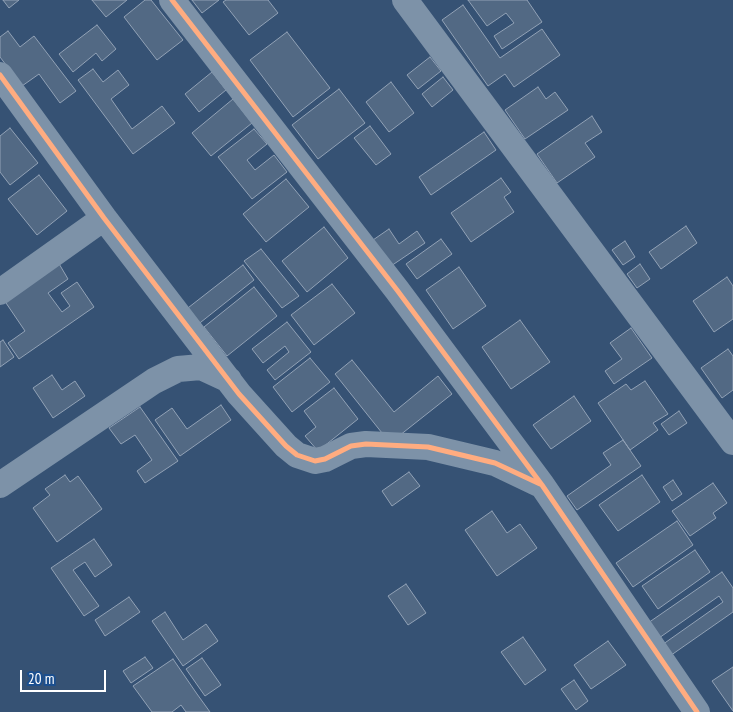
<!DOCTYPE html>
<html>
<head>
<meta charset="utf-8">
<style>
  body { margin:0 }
  #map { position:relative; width:733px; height:712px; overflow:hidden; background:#365274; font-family:"PT Sans Narrow",sans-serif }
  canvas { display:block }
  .scale { position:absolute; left:20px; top:670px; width:86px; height:22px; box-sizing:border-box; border:2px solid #fff; border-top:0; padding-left:6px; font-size:15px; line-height:18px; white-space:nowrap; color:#fff; -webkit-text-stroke:4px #1b4f8f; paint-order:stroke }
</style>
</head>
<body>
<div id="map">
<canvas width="733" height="712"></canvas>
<div class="scale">20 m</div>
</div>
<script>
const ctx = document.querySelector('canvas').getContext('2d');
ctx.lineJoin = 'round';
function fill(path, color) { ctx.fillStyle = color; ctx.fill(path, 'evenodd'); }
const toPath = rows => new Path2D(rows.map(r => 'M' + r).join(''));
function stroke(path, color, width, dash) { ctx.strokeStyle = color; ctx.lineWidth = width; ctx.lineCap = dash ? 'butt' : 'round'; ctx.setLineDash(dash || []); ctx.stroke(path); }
const building = toPath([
  [3,0,19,0,9,8,3,0],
  [92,0,127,0,106,17,92,0],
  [145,0,151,0,183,40,157,60,124,17,145,0],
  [192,0,219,0,202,13,192,0],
  [226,0,268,0,278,13,249,35,223,2,226,0],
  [468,0,527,0,542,22,502,49,494,36,514,23,506,13,487,26,468,0],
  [463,5,500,58,542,29,560,55,514,87,505,74,488,86,442,20,463,5],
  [97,25,116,49,102,61,96,53,73,72,59,54,97,25],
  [8,31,20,47,34,36,76,91,60,103,39,74,22,86,0,57,0,37,8,31],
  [287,32,330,88,293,117,250,60,287,32],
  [430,57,441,71,418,89,407,75,430,57],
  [93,69,103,82,118,70,129,85,111,99,132,129,162,106,175,123,133,154,78,80,93,69],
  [212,72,226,90,199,112,185,94,212,72],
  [443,77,453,90,432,107,422,94,443,77],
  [391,82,414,113,389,132,366,102,391,82],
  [538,87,546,99,555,92,568,110,525,139,505,110,538,87],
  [339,89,365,123,318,159,292,125,339,89],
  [233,99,252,123,211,156,192,133,233,99],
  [592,116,602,132,585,143,595,157,557,183,537,154,592,116],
  [370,126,391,154,376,165,354,138,370,126],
  [10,128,38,163,10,185,0,172,0,136,10,128],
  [254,129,267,144,247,160,255,170,274,155,287,172,252,199,218,157,254,129],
  [484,132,496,150,431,195,419,177,484,132],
  [39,175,67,211,37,235,8,199,39,175],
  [501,178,511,192,504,197,514,212,471,242,451,213,501,178],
  [286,179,309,207,266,242,243,214,286,179],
  [686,226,697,243,661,269,649,252,686,226],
  [324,227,348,258,307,292,282,261,324,227],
  [389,229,399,244,417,231,425,243,391,266,373,240,389,229],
  [441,239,452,254,417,279,406,264,441,239],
  [625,241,635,257,623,265,612,250,625,241],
  [261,249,299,296,282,308,244,261,261,249],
  [58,262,68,279,48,293,62,312,70,306,61,293,77,282,94,307,19,359,8,343,25,331,4,300,58,262],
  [640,264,650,279,637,288,627,274,640,264],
  [243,265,254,280,196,326,184,311,243,265],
  [459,267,486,306,453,329,426,290,459,267],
  [727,277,733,286,733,319,714,332,693,301,727,277],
  [332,284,355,313,314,345,291,315,332,284],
  [254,287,277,316,227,356,204,327,254,287],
  [520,320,550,362,511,389,482,347,520,320],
  [287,322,311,352,275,380,267,370,289,352,285,346,263,363,252,349,287,322],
  [631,328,652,358,614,384,605,371,622,359,610,343,631,328],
  [3,340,14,357,0,367,0,342,3,340],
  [728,349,733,356,733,390,722,398,701,368,728,349],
  [310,358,330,382,292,412,273,387,310,358],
  [352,360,394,412,438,376,452,394,390,443,335,374,352,360],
  [52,375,62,390,75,381,85,396,53,418,33,388,52,375],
  [645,381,668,414,653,423,658,430,630,450,598,403,626,384,631,390,645,381],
  [334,388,358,419,318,451,305,436,316,427,304,411,334,388],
  [574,396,591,421,551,449,533,425,574,396],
  [221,405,231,420,180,456,155,420,172,408,187,429,221,405],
  [140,407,178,461,145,483,137,471,152,460,135,435,121,444,109,428,140,407],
  [679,411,687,423,669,435,661,424,679,411],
  [623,440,641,466,577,510,567,496,611,465,603,453,623,440],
  [409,472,420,486,392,506,382,491,409,472],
  [65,475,70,482,78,476,102,509,57,542,33,508,50,495,45,489,65,475],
  [642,475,660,502,618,531,599,505,642,475],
  [673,480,682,494,672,501,663,487,673,480],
  [713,483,727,503,713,513,716,518,690,536,672,511,713,483],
  [492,511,507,533,520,524,537,548,497,576,465,530,492,511],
  [677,521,693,545,633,587,616,563,677,521],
  [94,539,112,565,95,577,85,562,73,570,99,606,84,616,51,568,94,539],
  [695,550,710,572,658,609,642,586,695,550],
  [722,572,733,588,733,612,667,658,659,647,723,602,719,596,659,638,648,623,722,572],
  [406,584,426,613,408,625,388,596,406,584],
  [129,597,140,612,105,636,95,620,129,597],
  [165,612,183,640,206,624,218,641,183,666,152,621,165,612],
  [523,637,546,670,525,685,501,652,523,637],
  [608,641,626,665,591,689,574,665,608,641],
  [145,657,153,668,131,683,123,671,145,657],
  [202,658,221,685,205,696,186,669,202,658],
  [173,659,197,694,210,712,186,712,181,705,172,712,152,712,133,686,173,659],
  [733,667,733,711,712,681,733,667],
  [574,680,588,701,576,710,561,689,574,680]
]);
fill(building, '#526984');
stroke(building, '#92a2b6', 1);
stroke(toPath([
  [172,0,397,290,542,485,697,712],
  [405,0,733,442],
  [0,75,104,218,239,394,286,446,297,455,315,461,325,459,351,446,366,444,428,447,495,463,539,484],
  [0,292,104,218],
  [0,485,154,381,178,369,201,367,229,380]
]), '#7d92a8', 26);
stroke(toPath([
  [172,0,397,290,542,485,697,712],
  [0,75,104,218,239,394,286,446,297,455,315,461,325,459,351,446,366,444,428,447,495,463,540,484]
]), '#ffac80', 5);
</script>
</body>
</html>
